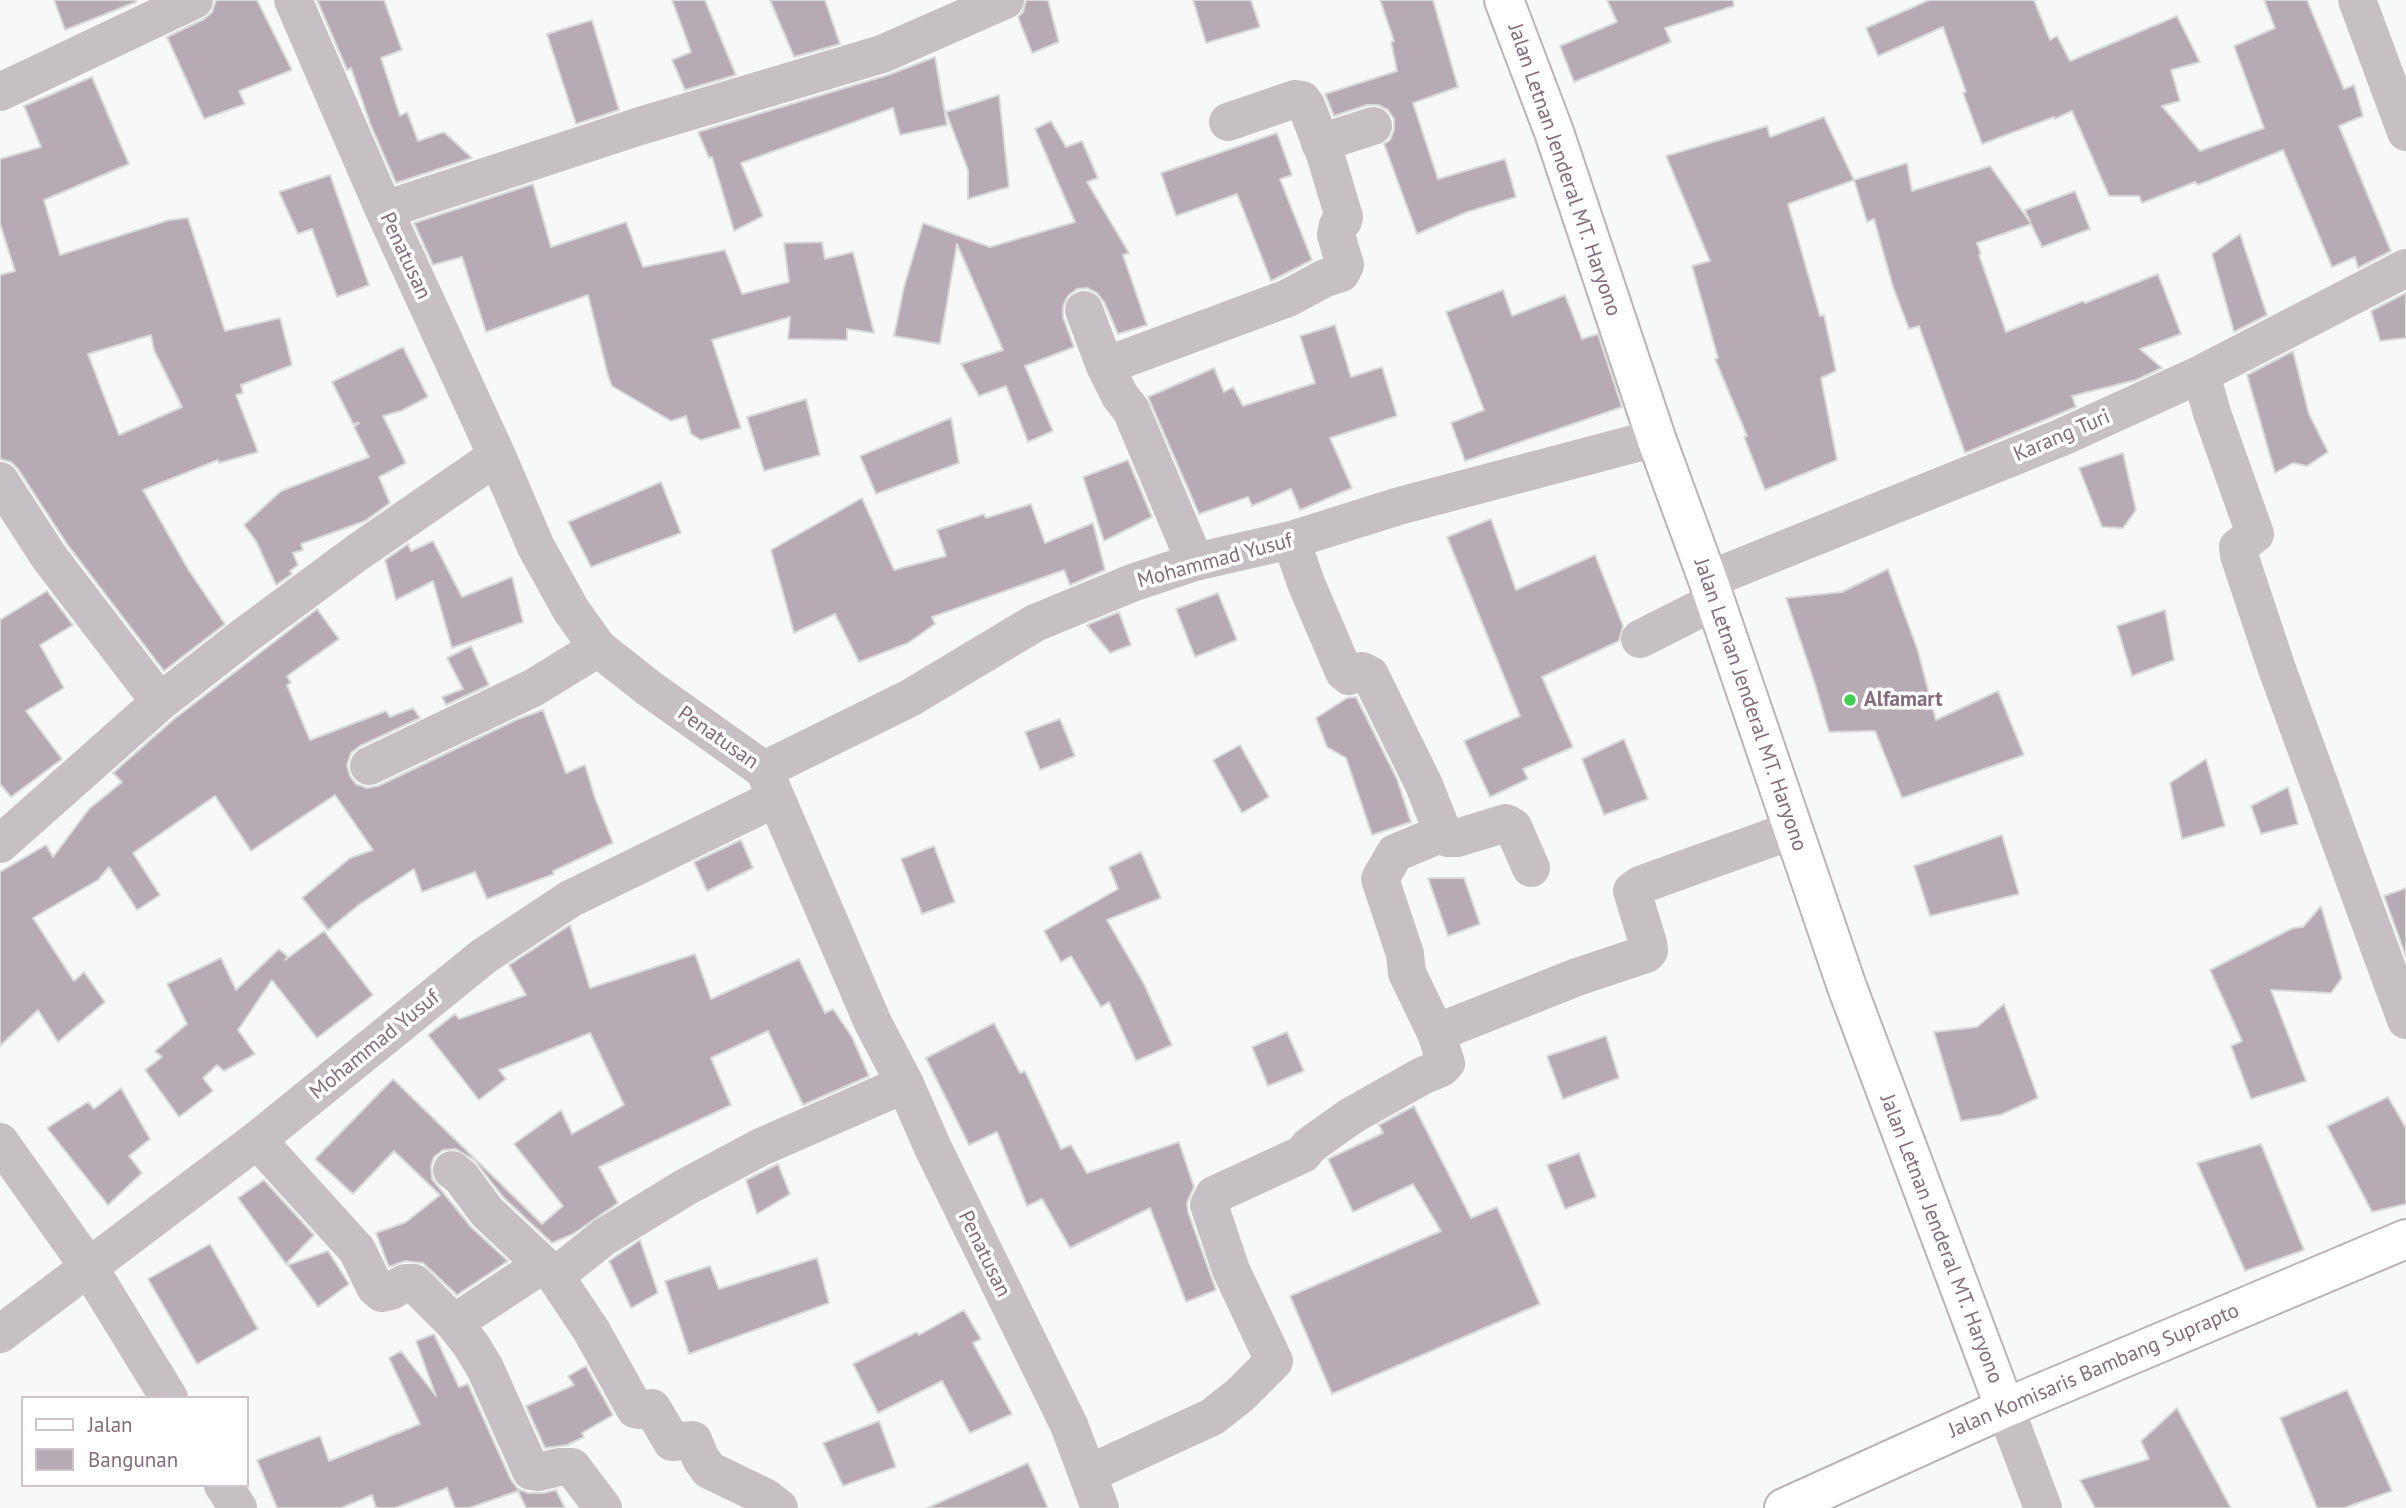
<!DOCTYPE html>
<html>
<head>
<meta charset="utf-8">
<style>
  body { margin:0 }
  #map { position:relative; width:2406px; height:1508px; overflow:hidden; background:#f7f9f8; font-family:"PT Sans",sans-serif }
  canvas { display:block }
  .legend { position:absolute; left:21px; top:1396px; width:228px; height:91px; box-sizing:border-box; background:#fff; border:2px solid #cec4cb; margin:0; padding:9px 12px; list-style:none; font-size:21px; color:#846c7c }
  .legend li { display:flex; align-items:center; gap:14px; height:35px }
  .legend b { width:35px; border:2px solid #cec4cb }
</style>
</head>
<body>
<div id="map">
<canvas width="2406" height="1508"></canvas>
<ul class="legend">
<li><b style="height:9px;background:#fff"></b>Jalan</li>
<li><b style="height:19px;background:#b6abb3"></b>Bangunan</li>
</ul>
</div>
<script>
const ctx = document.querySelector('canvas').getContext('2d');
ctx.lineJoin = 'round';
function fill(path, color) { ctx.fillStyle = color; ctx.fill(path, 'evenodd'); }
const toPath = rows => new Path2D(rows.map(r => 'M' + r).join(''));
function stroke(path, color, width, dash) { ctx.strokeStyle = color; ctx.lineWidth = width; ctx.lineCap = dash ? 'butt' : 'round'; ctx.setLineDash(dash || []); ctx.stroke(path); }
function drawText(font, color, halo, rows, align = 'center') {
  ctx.font = font + ' "PT Sans",sans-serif'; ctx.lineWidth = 7; ctx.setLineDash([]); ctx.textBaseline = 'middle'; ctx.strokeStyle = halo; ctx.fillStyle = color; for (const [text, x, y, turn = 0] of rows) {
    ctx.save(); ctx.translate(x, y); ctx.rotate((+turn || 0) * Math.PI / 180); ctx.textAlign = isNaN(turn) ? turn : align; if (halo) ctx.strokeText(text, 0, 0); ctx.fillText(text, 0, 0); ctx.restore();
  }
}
const building = toPath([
  [54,0,136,0,136,2,65,30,54,0],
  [216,0,257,0,292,70,239,91,245,104,204,119,167,37,204,19,212,12,216,0],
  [317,0,384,0,402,50,381,58,400,116,407,112,418,141,444,132,472,158,396,183,371,126,351,68,347,70,317,0],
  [672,0,705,0,736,75,685,90,672,60,691,52,672,0],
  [770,0,825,0,840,44,794,57,770,0],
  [1026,0,1048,0,1059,42,1032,53,1018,17,1023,12,1026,0],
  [1193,0,1251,0,1260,27,1206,43,1193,0],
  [1380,0,1433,0,1458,87,1413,103,1438,179,1505,159,1516,197,1467,212,1417,234,1384,144,1390,140,1394,130,1394,119,1388,110,1378,105,1367,105,1334,116,1325,94,1397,71,1391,42,1394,41,1380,0],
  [1607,0,1733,0,1734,6,1665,28,1671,42,1574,82,1560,46,1617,22,1607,0],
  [1929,0,2034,0,2050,40,2057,36,2070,61,2177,16,2200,62,2171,70,2180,101,2162,106,2200,151,2264,128,2234,46,2275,28,2264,0,2307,0,2344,89,2354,85,2363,116,2339,126,2391,251,2358,268,2355,257,2332,267,2283,150,2198,185,2195,182,2142,203,2139,196,2109,196,2072,111,2055,119,2054,117,1982,144,1963,93,1966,92,1943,27,1878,56,1866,28,1929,0],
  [592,20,619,110,576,124,547,34,592,20],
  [935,57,947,125,900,135,893,108,741,163,763,216,734,231,712,157,709,158,698,132,888,75,935,57],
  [92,77,129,164,44,200,60,255,169,220,188,218,225,331,280,318,292,365,241,385,243,393,236,395,258,452,219,463,218,460,143,490,188,569,225,624,164,671,67,544,18,469,11,462,0,459,0,275,15,271,0,224,0,159,41,147,24,106,92,77],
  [151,335,154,350,182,407,119,435,88,354,151,335],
  [999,95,1009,187,968,199,968,170,946,112,999,95],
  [1824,117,1854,180,1788,204,1820,316,1824,315,1836,371,1821,378,1837,460,1765,490,1744,437,1747,436,1715,359,1718,358,1692,266,1710,261,1666,156,1767,126,1770,137,1824,117],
  [1051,121,1066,147,1082,141,1098,178,1087,182,1129,253,1123,255,1147,325,1118,334,1104,302,1097,293,1087,288,1077,289,1068,296,1063,306,1063,317,1074,347,1025,366,1053,431,1028,442,1006,386,979,396,961,364,1003,350,957,244,940,344,894,336,904,287,923,223,990,247,1075,222,1035,129,1051,121],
  [1277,133,1292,175,1280,179,1312,260,1271,281,1237,194,1176,216,1161,173,1277,133],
  [1907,163,1912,191,1990,166,2030,222,2025,210,2075,191,2090,229,2042,247,2031,224,1977,243,1981,254,1979,255,2006,332,2083,301,2085,303,2158,274,2181,334,2140,349,2162,368,2136,380,2072,396,2076,407,1965,453,1919,326,1909,329,1893,287,1874,219,1867,222,1854,180,1907,163],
  [330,175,369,285,337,297,312,229,298,234,279,192,330,175],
  [533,184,551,247,626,222,643,267,725,250,742,294,789,282,784,243,822,242,825,259,853,252,874,333,847,329,847,340,788,339,790,317,712,340,741,428,701,440,691,434,686,416,671,421,612,386,608,376,588,295,486,332,462,257,433,265,414,223,533,184],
  [2240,234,2267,315,2234,332,2212,254,2240,234],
  [1503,290,1512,316,1565,295,1582,339,1598,334,1622,407,1465,461,1451,423,1484,410,1446,312,1503,290],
  [2406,293,2406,338,2380,341,2371,311,2406,293],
  [1335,325,1351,377,1382,367,1397,416,1330,438,1352,488,1300,510,1291,489,1252,506,1248,497,1199,514,1148,397,1214,368,1224,392,1233,387,1243,406,1315,383,1300,336,1335,325],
  [403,347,428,397,401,411,383,416,406,463,379,477,390,503,365,521,301,544,303,550,293,553,298,565,290,571,292,574,276,585,256,541,244,525,281,491,369,457,354,427,359,423,353,424,332,382,403,347],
  [2293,351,2309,414,2328,452,2307,466,2293,463,2275,473,2247,375,2293,351],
  [806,399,820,455,764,471,747,417,806,399],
  [951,418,959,463,876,494,860,456,951,418],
  [2123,453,2136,510,2123,528,2102,527,2079,468,2123,453],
  [1128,460,1152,517,1104,541,1083,477,1128,460],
  [661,482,681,533,591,567,568,522,661,482],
  [862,498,894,570,946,556,937,530,984,514,986,518,1031,504,1045,543,1093,523,1105,570,1070,585,1064,570,932,617,935,624,908,643,859,662,835,614,794,633,771,550,862,498],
  [1491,519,1516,590,1595,555,1623,626,1619,641,1542,677,1573,747,1523,769,1528,779,1490,797,1464,741,1520,716,1447,537,1491,519],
  [433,541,462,597,512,577,523,622,452,648,433,581,396,600,385,560,408,544,411,551,433,541],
  [1888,569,1918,651,1936,720,1998,691,2024,755,1902,798,1875,731,1829,732,1814,681,1786,598,1842,592,1888,569],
  [47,591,73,625,40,645,64,688,26,711,62,759,11,797,0,784,0,620,47,591],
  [1218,593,1237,640,1195,657,1176,609,1218,593],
  [317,609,339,639,287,676,291,683,287,685,310,740,386,711,390,717,413,708,420,718,360,746,351,753,347,765,350,776,356,784,367,788,378,786,518,719,543,710,566,773,585,765,595,798,613,843,553,871,554,874,487,899,475,872,422,892,414,869,360,904,328,930,302,898,350,858,373,850,335,795,251,851,215,796,133,853,160,895,137,910,109,867,98,880,33,918,74,981,84,972,105,1002,58,1042,38,1010,0,1046,0,872,46,845,53,857,89,809,122,782,113,773,174,719,317,609],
  [2165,610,2174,660,2132,676,2117,626,2165,610],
  [1119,612,1131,645,1110,653,1087,625,1119,612],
  [471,646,489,685,446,705,442,697,463,689,447,658,471,646],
  [1356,697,1397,779,1411,822,1372,835,1346,758,1327,747,1316,718,1347,698,1356,697],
  [1060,719,1075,756,1040,770,1025,732,1060,719],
  [1624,739,1648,799,1604,815,1582,759,1624,739],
  [1240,745,1269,797,1242,813,1213,760,1240,745],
  [2206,759,2225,826,2182,839,2170,783,2206,759],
  [2288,787,2298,824,2261,834,2251,806,2288,787],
  [2002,835,2019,894,1930,916,1914,866,2002,835],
  [741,840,753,868,707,891,694,862,741,840],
  [934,846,955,902,922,914,901,859,934,846],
  [1141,852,1161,898,1107,920,1144,984,1172,1045,1136,1061,1109,1002,1101,1007,1071,956,1061,962,1044,931,1118,889,1109,867,1141,852],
  [1428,878,1464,878,1480,924,1448,936,1428,878],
  [2406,888,2406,957,2384,896,2406,888],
  [2321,906,2342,978,2331,993,2271,990,2306,1081,2251,1099,2231,1046,2242,1041,2210,970,2293,928,2303,927,2321,906],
  [570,925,590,988,695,954,711,999,799,959,825,1013,833,1009,852,1037,869,1076,803,1105,768,1031,711,1058,731,1105,599,1167,618,1203,573,1234,552,1243,503,1197,474,1160,456,1149,443,1150,434,1157,431,1166,432,1179,472,1228,508,1261,457,1295,423,1263,405,1261,389,1267,376,1233,406,1222,440,1195,394,1151,353,1194,315,1159,393,1079,542,1224,563,1206,514,1144,561,1110,572,1134,624,1105,590,1033,499,1070,506,1079,479,1100,428,1035,455,1014,459,1019,526,995,509,965,570,925],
  [324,931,373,995,317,1038,272,980,238,1030,255,1054,224,1071,217,1065,203,1078,213,1091,179,1117,145,1070,162,1057,155,1051,187,1024,167,984,221,958,236,990,279,949,288,957,285,960,324,931],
  [2004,1004,2038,1098,2000,1115,1961,1121,1934,1032,1977,1027,2004,1004],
  [994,1023,1020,1073,1025,1071,1061,1149,1071,1145,1087,1173,1179,1142,1194,1187,1187,1203,1188,1212,1216,1290,1186,1302,1150,1208,1070,1248,1042,1199,1027,1206,997,1132,969,1145,926,1058,994,1023],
  [1287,1032,1304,1071,1268,1086,1252,1047,1287,1032],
  [1606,1036,1619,1078,1563,1099,1547,1056,1606,1036],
  [121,1088,150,1139,129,1156,142,1173,108,1205,47,1128,88,1102,94,1109,121,1088],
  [2388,1097,2406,1128,2406,1204,2372,1212,2327,1126,2388,1097],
  [1414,1106,1471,1218,1497,1207,1540,1304,1332,1394,1290,1296,1441,1231,1413,1184,1353,1212,1328,1159,1383,1133,1379,1125,1414,1106],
  [2261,1144,2304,1250,2245,1271,2197,1163,2261,1144],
  [1579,1153,1596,1197,1565,1209,1547,1165,1579,1153],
  [778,1164,790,1194,757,1214,746,1180,778,1164],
  [264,1180,314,1235,286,1264,238,1198,264,1180],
  [640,1240,658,1293,631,1308,609,1261,640,1240],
  [210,1244,258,1329,197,1364,148,1279,210,1244],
  [328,1251,349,1284,318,1307,288,1265,328,1251],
  [817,1258,829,1303,689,1354,665,1281,710,1266,719,1289,817,1258],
  [964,1310,981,1339,973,1343,1012,1414,970,1433,942,1381,878,1413,853,1364,917,1332,919,1335,964,1310],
  [434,1334,459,1387,468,1384,511,1480,518,1489,528,1493,543,1493,556,1490,565,1508,526,1508,518,1491,469,1508,455,1508,447,1488,395,1508,376,1508,372,1495,341,1508,277,1508,257,1460,320,1436,329,1461,420,1424,389,1358,401,1351,436,1396,416,1341,434,1334],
  [586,1366,613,1415,582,1433,584,1437,567,1445,545,1448,526,1406,574,1385,568,1376,586,1366],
  [2347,1390,2392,1491,2344,1508,2317,1508,2280,1418,2347,1390],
  [2177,1408,2231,1508,2095,1508,2080,1480,2149,1459,2141,1441,2177,1408],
  [879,1421,896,1467,843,1486,823,1443,879,1421],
  [1028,1463,1048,1508,927,1508,1006,1473,1028,1463]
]);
fill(building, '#b6abb3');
stroke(building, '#d9dbda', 2);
const major = toPath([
  [1504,0,1554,132,1656,438,1708,580,1847,987,2005,1408],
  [1784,1508,2005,1408,2406,1239]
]);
stroke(major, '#bab3b8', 42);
stroke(toPath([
  [293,0,384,210,497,456,536,547,571,610,598,648,650,689,764,770,873,1023,905,1084,933,1148,1069,1425,1100,1508],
  [2357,0,2406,132],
  [0,92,194,0],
  [1320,143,1373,126],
  [384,210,640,126,882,54,1005,0],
  [1084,310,1105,366],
  [2201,374,2212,413,2255,534,2238,547,2239,555,2277,669,2406,1020],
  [0,481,49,557,160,702],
  [1291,540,1306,583,1344,672,1349,676,1362,671,1370,675,1424,785,1443,833,1448,838,1457,838,1506,823,1513,827,1531,868],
  [1195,562,1131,410,1120,396,1105,366,1288,298,1325,278,1341,273,1345,265,1336,235,1338,225,1343,221,1344,217,1326,157,1306,105,1302,100,1295,99,1228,122],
  [1708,580,2060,438,2201,374,2406,268],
  [1640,639,1715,601],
  [369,766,533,688,598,648],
  [764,770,910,698,1035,623,1132,583,1195,562,1291,540,1399,506,1656,438],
  [0,844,160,702,247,634,358,552,497,456],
  [1436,1033,1577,977,1646,954,1649,951,1648,943,1632,891,1640,885,1793,830],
  [257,1140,357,1250,375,1287,382,1293,391,1291,405,1283,414,1283,454,1323,542,1265],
  [0,1142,88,1266,169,1398],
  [452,1170,461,1177,487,1212,555,1276,604,1237,684,1188,761,1147,905,1084],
  [555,1276,591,1330,635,1409,640,1410,652,1408,672,1442,693,1440,701,1459,709,1470,765,1497,779,1508],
  [454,1323,471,1345,485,1368,531,1471,538,1472,559,1467,572,1467,603,1508],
  [0,1334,257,1140,484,956,570,899,776,798],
  [2005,1408,2043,1508],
  [1088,1474,1212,1417,1240,1395,1274,1361,1231,1270,1209,1205,1214,1195,1303,1154,1309,1146,1351,1116,1422,1076,1441,1068,1446,1063,1436,1033,1407,973,1405,954,1380,879,1395,853,1443,833],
  [223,1485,238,1508]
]), '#c6bfc3', 38);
stroke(major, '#fff', 38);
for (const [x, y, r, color] of [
  [1850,700,7,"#42ce51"]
]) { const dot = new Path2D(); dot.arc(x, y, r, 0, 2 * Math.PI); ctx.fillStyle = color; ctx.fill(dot); stroke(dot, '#fff', 2.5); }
drawText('21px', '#846c7c', '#fff', [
  ["Jalan Letnan Jenderal MT. Haryono",1564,170,71],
  ["Penatusan",405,256,65],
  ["Karang Turi",2062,436,-23],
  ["Mohammad Yusuf",1215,561,-15],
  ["Jalan Letnan Jenderal MT. Haryono",1750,705,71],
  ["Penatusan",718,738,35],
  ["Mohammad Yusuf",375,1045,-39],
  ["Jalan Letnan Jenderal MT. Haryono",1941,1239,69],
  ["Penatusan",984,1254,64],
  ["Jalan Komisaris Bambang Suprapto",2094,1371,-23]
]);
drawText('bold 21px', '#846c7c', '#fff', [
  ["Alfamart",1864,700]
], 'left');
</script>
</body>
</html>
